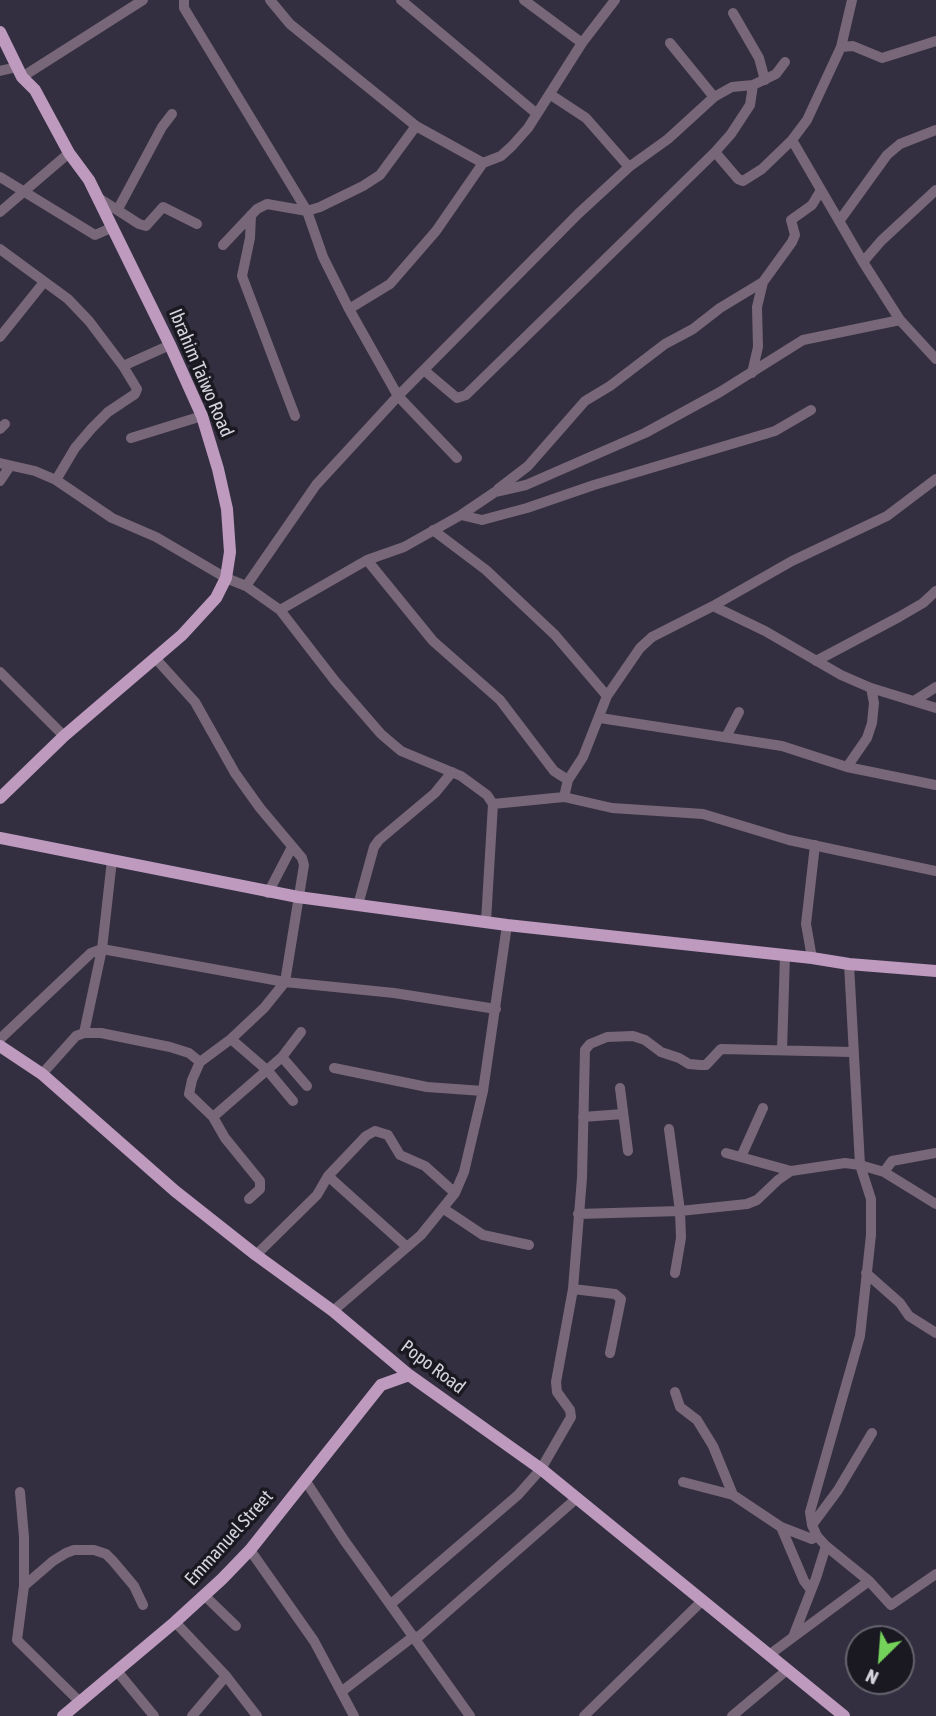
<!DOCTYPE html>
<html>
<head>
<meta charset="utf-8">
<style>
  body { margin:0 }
  #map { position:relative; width:936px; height:1716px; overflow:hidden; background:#332f40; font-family:"Asap Condensed",sans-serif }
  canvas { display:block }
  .north { position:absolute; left:845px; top:1625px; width:70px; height:70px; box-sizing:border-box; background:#1a1921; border:2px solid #65636d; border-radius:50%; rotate:205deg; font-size:19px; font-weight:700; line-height:28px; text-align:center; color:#d5d3de }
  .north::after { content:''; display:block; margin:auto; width:24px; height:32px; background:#74d25b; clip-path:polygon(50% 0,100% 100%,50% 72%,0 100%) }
</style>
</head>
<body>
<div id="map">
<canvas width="936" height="1716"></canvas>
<div class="north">N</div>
</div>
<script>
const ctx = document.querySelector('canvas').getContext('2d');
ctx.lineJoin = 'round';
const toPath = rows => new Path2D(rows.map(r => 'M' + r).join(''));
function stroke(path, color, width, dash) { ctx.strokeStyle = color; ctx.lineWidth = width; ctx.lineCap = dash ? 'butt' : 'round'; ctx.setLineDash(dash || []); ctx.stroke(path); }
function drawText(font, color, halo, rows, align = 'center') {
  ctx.font = font + ' "Asap Condensed",sans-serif'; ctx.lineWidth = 7; ctx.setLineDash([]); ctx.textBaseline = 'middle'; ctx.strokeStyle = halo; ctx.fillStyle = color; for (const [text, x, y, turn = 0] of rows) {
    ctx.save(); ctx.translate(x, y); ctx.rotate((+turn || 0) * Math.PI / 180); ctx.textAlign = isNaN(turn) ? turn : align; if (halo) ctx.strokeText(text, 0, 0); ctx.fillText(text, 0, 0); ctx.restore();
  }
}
stroke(toPath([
  [184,0,184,8,307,211,323,257,349,309,398,396,457,458],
  [270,0,290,24,416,126,483,163],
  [401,0,537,114],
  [524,0,582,43],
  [733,13,759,58,765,80],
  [670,43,714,97],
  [841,47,853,46,882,58,936,41],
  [0,71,17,67],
  [22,77,143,0],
  [551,95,586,118,629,167],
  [792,140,863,262,900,320,936,359],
  [715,152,738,179,743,181,762,169,792,140,807,120,841,47,852,0],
  [0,177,95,235,111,228],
  [97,197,139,224,146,226,163,207,197,224],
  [118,209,162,127,172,114],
  [0,212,69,153],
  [251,215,250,238,242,276,295,416],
  [840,220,887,155,900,144,936,130],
  [223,245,257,209,267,204,307,211,320,207,363,186,380,175,416,126],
  [0,249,68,299,89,321,123,366,170,345],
  [863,262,881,241,936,190],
  [349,309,390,284,436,231,483,163,501,156,512,146,528,128,582,43,615,0],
  [0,337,44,282],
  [425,371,457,398,466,395,715,152,731,134,750,105,753,85],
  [752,373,758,347,757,307,763,282,792,242,795,235,791,220,812,205,821,190],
  [0,429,5,424],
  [131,438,202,416],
  [0,463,35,471,56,480,112,518,156,537,226,578,246,586,280,610,335,681,381,734,401,751,461,776,487,795,493,804,486,921],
  [56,480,75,448,92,428,108,412,135,394,137,389,123,366],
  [0,481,10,466],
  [498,489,528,466,585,401,610,386,665,344,693,329,720,308,763,282],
  [461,515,482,520,527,508,594,485,775,431,811,410],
  [433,530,486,570,555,635,607,696],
  [367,560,433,641,500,700,554,771,568,780],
  [246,586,316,485,398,396,578,214,629,167,668,139,714,97,732,87,753,85,776,74,785,62],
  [713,606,765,631,841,675,871,688,936,708],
  [280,610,367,560,404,547,461,515,495,492,526,485,645,433,720,392,803,340,900,320],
  [156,659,195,702,235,773,260,808,302,858,304,865,285,982,264,1008,231,1039,200,1062,192,1080,189,1094,213,1117,225,1138,260,1181,260,1189,249,1199],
  [816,661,899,617,923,603,936,591],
  [0,672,64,736],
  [914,701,936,687],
  [600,718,782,746,847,767,936,785],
  [726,737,739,712],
  [847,767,867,738,872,723,874,703,871,688],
  [564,797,568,780,583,757,607,696,640,648,652,637,713,606,792,561,887,516,936,479],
  [493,804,564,797,612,808,703,814,789,840,936,871],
  [268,893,292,847],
  [358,905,374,847,379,840,435,793,452,772],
  [812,958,806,924,815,845],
  [849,964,860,1165,884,1172,936,1204],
  [84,1033,102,949,285,982,394,993,496,1009],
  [0,1039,91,953,102,949,112,860],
  [231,1039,268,1071,293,1101],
  [782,1050,785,955],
  [282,1057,307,1086],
  [334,1068,427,1087,483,1091],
  [42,1074,76,1036,84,1033,101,1033,170,1047,189,1053,200,1062],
  [620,1088,628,1151],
  [213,1117,282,1057,301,1032],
  [583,1117,623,1114],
  [669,1129,680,1211,681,1238,675,1273],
  [726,1153,791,1171],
  [741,1157,763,1108],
  [884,1172,892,1161,936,1153],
  [328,1176,407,1247],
  [444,1209,483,1235,529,1245],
  [578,1214,680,1211,747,1204,757,1200,778,1180,791,1171,845,1163,860,1165,871,1199,871,1235,860,1336,810,1512,812,1525,817,1536,826,1546,869,1581,891,1605,936,1574],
  [256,1255,317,1195,328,1176,366,1136,375,1131,388,1135,400,1155,425,1166,455,1193],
  [866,1273,900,1303,909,1316,936,1333],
  [573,1289,615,1294,621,1299,610,1353],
  [333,1311,421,1235,455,1193,464,1172,483,1091,507,925],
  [675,1392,680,1407,697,1420,713,1446,733,1495],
  [305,1480,344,1540,470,1716],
  [683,1482,733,1495,781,1527,812,1539,817,1536],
  [20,1492,24,1537,24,1586,17,1640,80,1702],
  [812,1525,838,1490,872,1433],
  [781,1527,804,1581,811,1590],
  [250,1550,314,1641,354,1716],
  [24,1586,53,1561,66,1553,74,1550,94,1550,106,1554,113,1561,134,1586,143,1605],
  [204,1595,236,1626],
  [391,1604,518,1495,541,1469,571,1417,570,1410,557,1392,556,1382,573,1289,582,1178,585,1050,590,1044,607,1037,633,1036,645,1040,661,1052,679,1058,689,1064,700,1065,706,1065,721,1049,852,1052],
  [175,1622,226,1676,257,1716],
  [793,1637,816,1578,826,1546],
  [416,1639,577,1498],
  [769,1655,869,1581],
  [117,1671,154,1716],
  [341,1692,414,1636],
  [192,1716,226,1676],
  [584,1716,703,1600],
  [732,1716,787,1670]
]), '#786778', 10);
stroke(toPath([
  [0,32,22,77,35,90,69,153,89,180,170,345,202,416,218,469,227,509,230,552,226,578,216,598,182,635,64,736,0,798],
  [0,838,298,897,507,925,812,958,849,964,936,971],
  [0,1046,42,1074,175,1191,256,1255,333,1311,409,1375,541,1469,844,1716],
  [63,1716,175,1622,222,1579,250,1550,381,1385,409,1375]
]), '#bd9abe', 12);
drawText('19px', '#d5d3de', '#1a1921', [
  ["Ibrahim Taiwo Road",201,373,67],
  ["Popo Road",433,1367,37],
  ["Emmanuel Street",229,1538,-48]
]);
</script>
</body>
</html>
